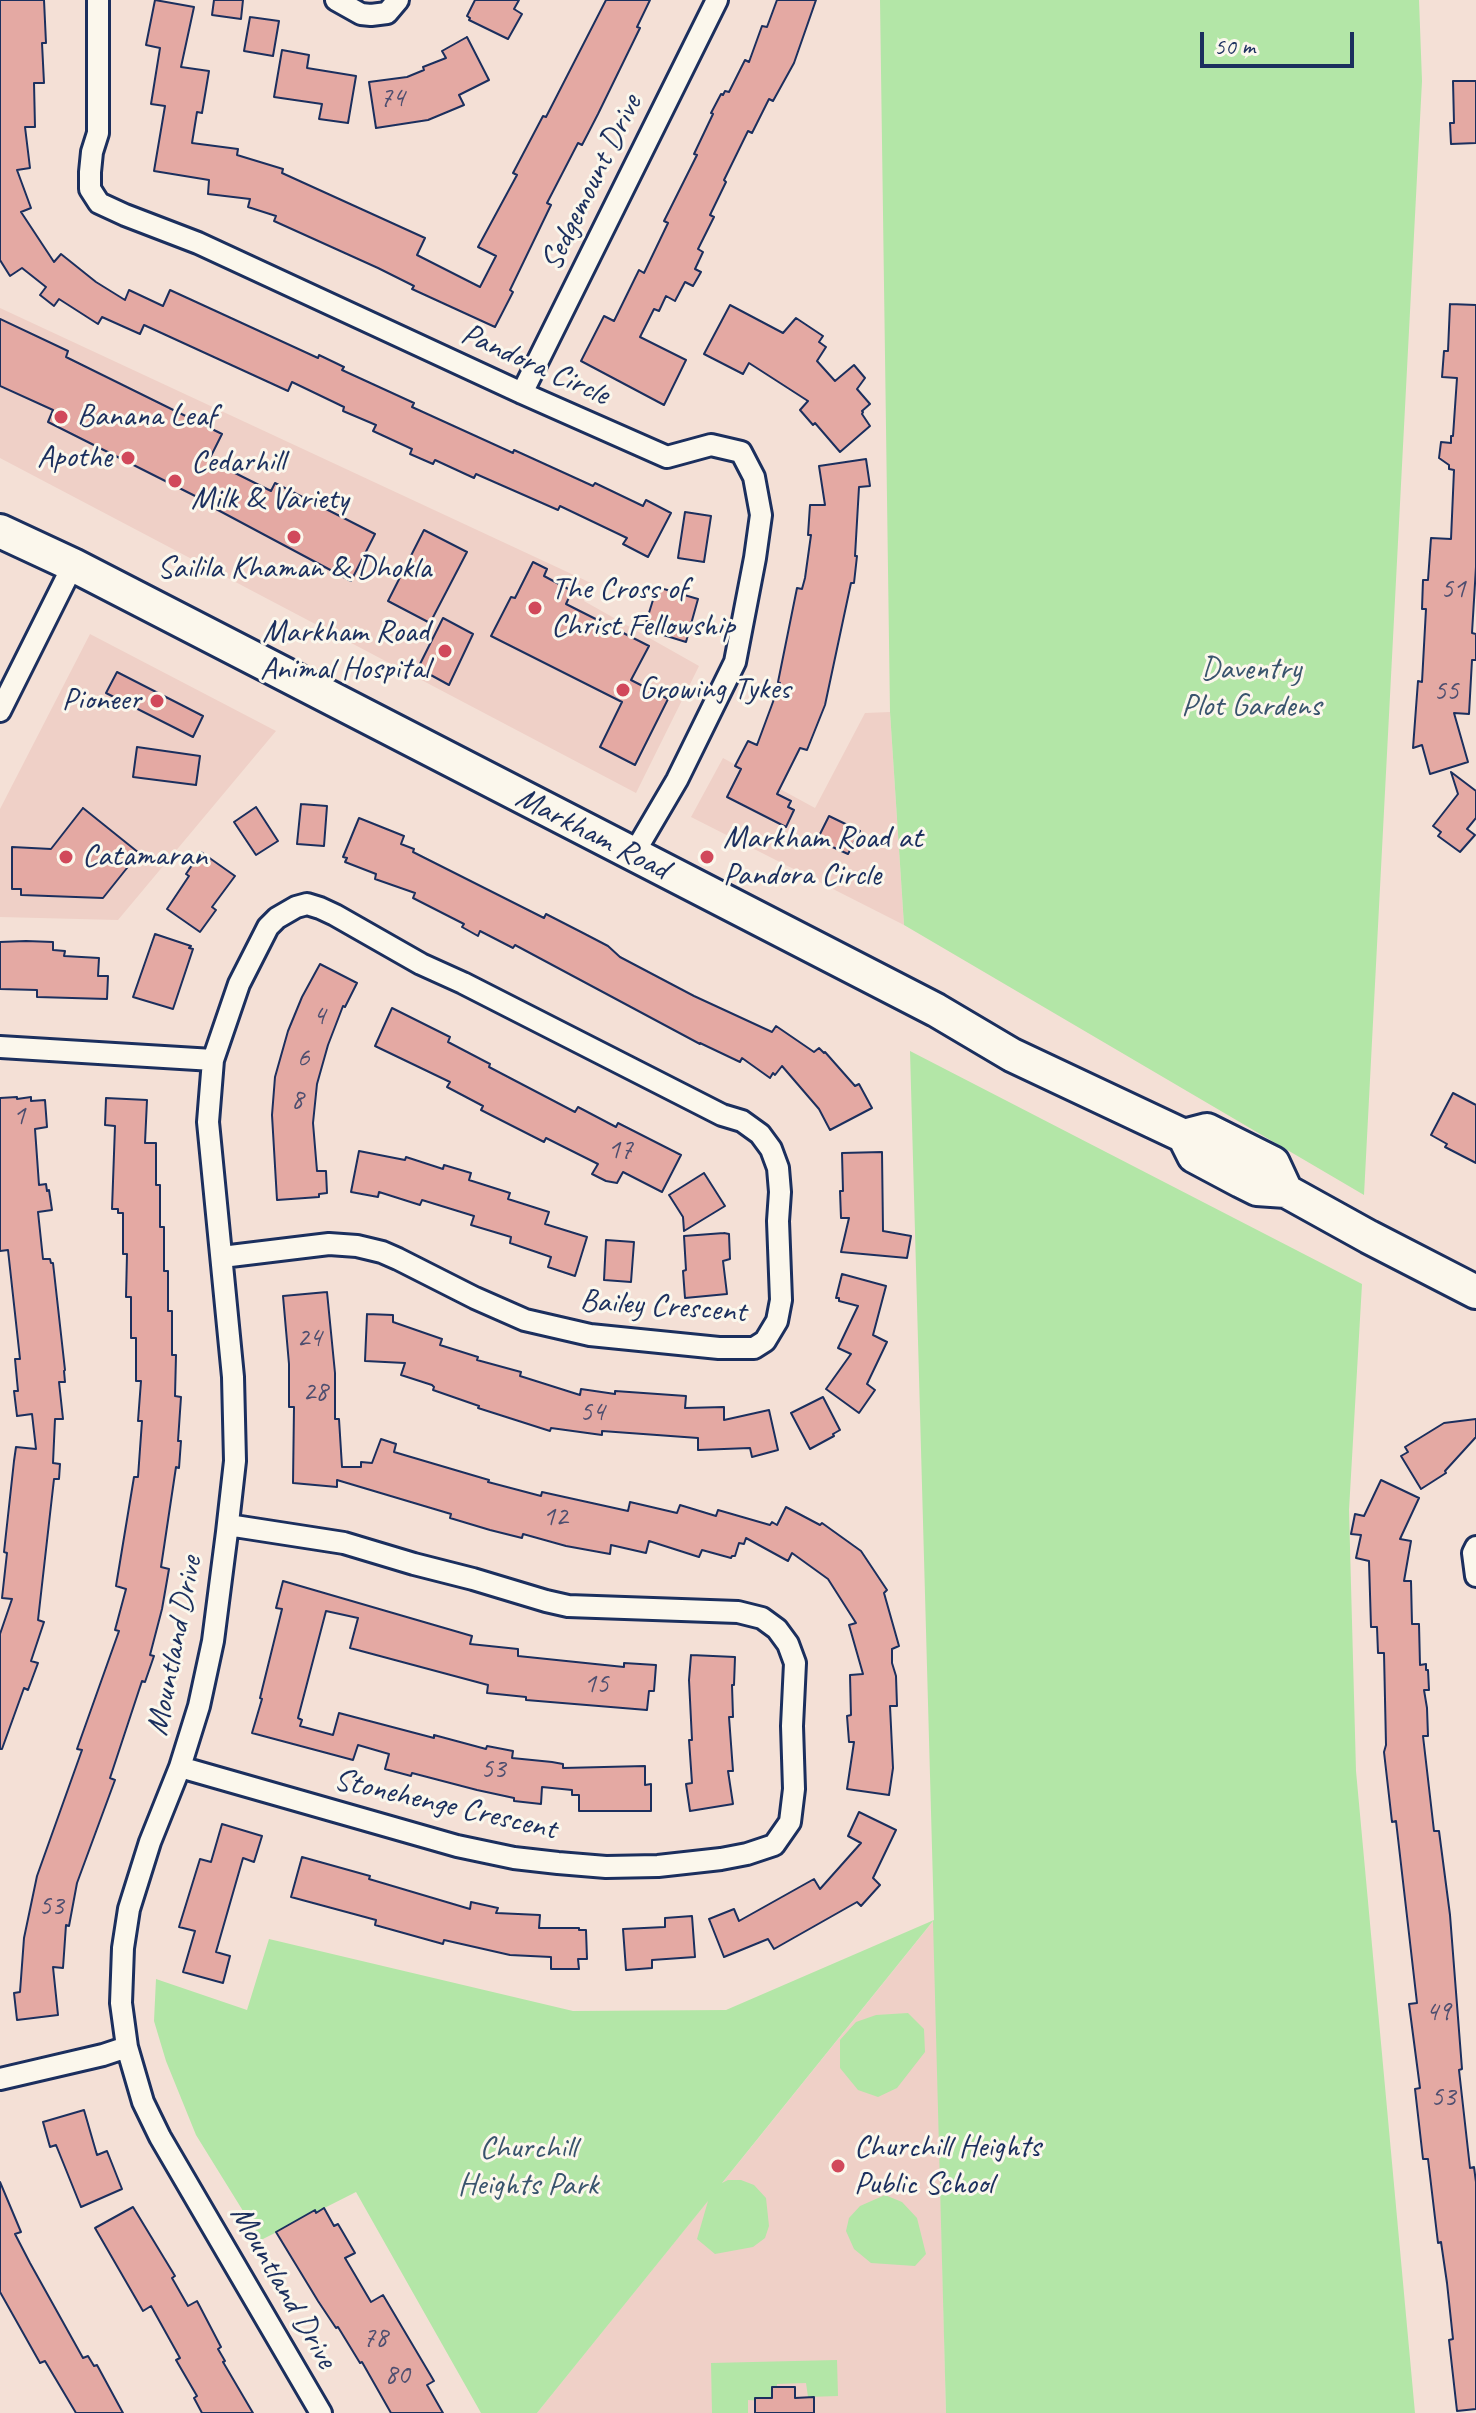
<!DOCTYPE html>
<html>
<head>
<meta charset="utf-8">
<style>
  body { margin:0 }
  #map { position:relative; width:1476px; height:2413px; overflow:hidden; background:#f4e0d6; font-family:Caveat,sans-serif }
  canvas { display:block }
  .scale { position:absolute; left:1200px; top:32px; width:154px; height:36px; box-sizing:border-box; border:4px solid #1b2f5e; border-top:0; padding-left:10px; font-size:24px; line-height:28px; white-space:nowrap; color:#1b2f5e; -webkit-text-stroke:6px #fbf7ec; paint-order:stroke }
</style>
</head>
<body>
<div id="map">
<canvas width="1476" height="2413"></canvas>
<div class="scale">50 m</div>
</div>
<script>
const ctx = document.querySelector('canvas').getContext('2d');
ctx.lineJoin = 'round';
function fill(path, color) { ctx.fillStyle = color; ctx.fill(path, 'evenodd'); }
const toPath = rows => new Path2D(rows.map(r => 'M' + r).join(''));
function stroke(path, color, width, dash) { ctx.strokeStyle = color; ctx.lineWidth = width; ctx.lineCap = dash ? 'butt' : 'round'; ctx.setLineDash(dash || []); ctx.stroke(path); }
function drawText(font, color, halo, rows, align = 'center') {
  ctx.font = font + ' Caveat,sans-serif'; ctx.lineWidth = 6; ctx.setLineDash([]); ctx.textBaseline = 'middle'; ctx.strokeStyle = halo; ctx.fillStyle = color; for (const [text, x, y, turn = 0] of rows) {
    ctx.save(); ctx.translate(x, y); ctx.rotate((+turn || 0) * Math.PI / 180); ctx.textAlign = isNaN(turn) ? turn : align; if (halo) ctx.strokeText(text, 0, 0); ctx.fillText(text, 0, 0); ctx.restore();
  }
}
fill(toPath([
  [0,308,591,583,584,601,699,666,636,793,0,458],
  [90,634,276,731,118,920,0,917,0,809],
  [890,712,904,925,691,817,723,758,815,808,865,713],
  [934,1920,946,2413,537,2413]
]), '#efd0c7');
fill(toPath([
  [880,0,1419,0,1422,81,1364,1195,904,925,890,712],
  [910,1051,1362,1284,1349,1510,1356,1771,1415,2413,946,2413,933,1921,722,2183,728,2180,741,2180,754,2185,766,2198,769,2226,765,2238,753,2247,715,2254,697,2239,708,2201,537,2413,481,2413,356,2192,261,2240,196,2135,166,2061,154,2021,156,1979,247,2010,269,1939,573,2011,726,2010,934,1920],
  [908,2013,924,2029,925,2052,897,2088,878,2097,858,2090,840,2068,840,2040,856,2022,876,2015],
  [885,2195,902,2202,917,2218,926,2254,915,2266,871,2263,854,2249,846,2231,849,2218,860,2206],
  [837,2360,838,2396,808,2397,806,2383,777,2384,778,2402,748,2400,748,2413,712,2413,711,2363]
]), '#b3e6a7');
const building = toPath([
  [0,0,44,0,46,43,42,43,44,83,34,83,35,127,25,127,30,168,17,170,31,208,21,212,54,262,61,254,96,282,125,300,129,290,163,306,170,290,318,358,319,355,344,367,342,370,414,403,412,407,513,453,514,450,593,486,595,483,643,506,646,500,671,513,648,557,623,544,627,538,560,506,558,510,476,474,474,478,435,460,433,464,410,454,412,449,373,431,376,425,343,411,344,407,292,382,288,391,144,325,140,334,102,317,98,324,59,299,54,306,40,295,46,287,22,268,10,276,0,260,0,0],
  [155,0,194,7,181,67,209,71,202,113,197,112,192,143,238,149,237,155,283,169,282,173,425,238,417,255,480,287,496,256,478,247,517,175,513,173,543,116,546,117,606,0,650,0,637,27,640,28,598,114,582,145,578,143,547,203,551,205,510,290,513,292,495,327,412,289,414,286,378,268,274,221,276,216,248,207,250,199,208,194,209,180,154,171,165,106,151,104,160,48,146,45,155,0],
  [214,0,243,0,241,19,212,15,214,0],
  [475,0,519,0,514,9,522,14,508,39,469,20,470,18,467,16,475,0],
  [777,0,816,0,794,63,773,101,769,99,752,133,748,131,724,180,726,182,710,215,714,217,698,249,703,252,695,269,701,272,693,286,685,282,675,301,666,296,659,311,654,309,640,337,686,360,664,405,581,361,604,316,614,321,639,270,644,273,668,223,664,221,697,155,694,154,713,114,711,113,721,94,723,95,725,91,729,92,745,60,749,62,762,26,767,27,777,0],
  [250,17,279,21,273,56,244,51,250,17],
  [467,37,489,80,459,95,464,105,428,120,376,128,369,82,407,77,424,70,423,67,446,58,442,51,467,37],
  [282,50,309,55,307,68,356,76,348,123,319,119,322,104,274,97,282,50],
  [1453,81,1476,81,1476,143,1451,144,1450,123,1454,123,1453,81],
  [1450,304,1476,305,1476,567,1472,633,1476,634,1476,660,1472,660,1469,714,1454,713,1468,762,1430,774,1422,745,1413,748,1418,681,1422,682,1426,609,1422,609,1423,580,1428,580,1431,538,1451,539,1454,470,1449,469,1449,465,1439,458,1441,442,1451,443,1451,436,1453,436,1457,378,1442,377,1444,351,1448,351,1450,304],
  [730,305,783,333,796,318,823,336,819,342,826,347,817,361,835,381,854,365,865,378,857,389,870,404,862,411,863,412,862,414,870,426,840,452,815,423,813,425,800,410,808,401,749,363,743,374,704,354,730,305],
  [0,319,68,351,66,357,222,434,209,460,271,491,275,483,375,534,351,581,216,509,217,507,48,422,53,410,0,386,0,319],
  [866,459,870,486,859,487,855,556,857,556,854,583,851,583,825,705,807,750,800,748,777,794,791,801,788,807,794,810,786,827,727,797,741,769,735,766,748,741,757,745,780,683,778,682,797,588,802,589,805,578,811,535,808,535,810,505,825,505,819,466,866,459],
  [685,512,711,516,704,562,678,558,685,512],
  [424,530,467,552,430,623,388,601,424,530],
  [533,562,547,569,544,576,572,591,566,604,649,646,631,680,668,699,635,765,600,747,622,702,491,636,511,597,515,598,533,562],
  [657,587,698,599,686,642,644,629,657,587],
  [443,618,473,634,449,685,418,668,443,618],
  [117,672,203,716,193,737,106,693,117,672],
  [137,747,200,756,196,785,133,777,137,747],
  [1451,772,1476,791,1476,818,1467,829,1475,835,1460,852,1438,836,1441,832,1433,826,1458,794,1451,772],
  [301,804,327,806,324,846,297,844,301,804],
  [256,807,278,841,256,855,234,822,256,807],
  [83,808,139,853,103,898,21,895,21,889,12,889,12,847,51,849,83,808],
  [829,816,860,831,848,854,817,840,829,816],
  [359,818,404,836,401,844,414,849,413,852,544,918,546,914,585,934,608,946,620,957,694,996,772,1032,776,1026,814,1052,819,1048,824,1053,825,1052,855,1086,859,1084,872,1108,830,1130,819,1109,782,1066,775,1075,773,1073,770,1078,742,1058,740,1062,700,1043,700,1044,515,945,513,948,480,931,478,936,462,927,464,924,413,898,415,893,375,879,376,874,345,862,347,858,343,857,359,818],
  [201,852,235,876,212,907,216,910,200,932,167,909,189,876,186,874,201,852],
  [155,934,191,946,189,948,193,949,173,1009,133,997,155,934],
  [26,941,53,942,53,950,65,951,64,956,99,958,98,976,108,976,107,999,37,997,37,990,0,989,0,942,26,941],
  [320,964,357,983,345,1007,343,1006,328,1045,317,1084,313,1123,317,1171,326,1171,327,1193,319,1194,319,1197,277,1200,272,1115,275,1077,288,1031,302,997,320,964],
  [392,1008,450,1037,448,1042,490,1064,489,1067,575,1112,578,1107,616,1127,618,1123,681,1155,662,1192,623,1172,617,1183,606,1181,592,1174,598,1164,546,1138,544,1142,481,1110,483,1106,447,1087,450,1082,375,1046,392,1008],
  [1453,1093,1476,1105,1476,1163,1445,1147,1447,1144,1431,1135,1453,1093],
  [17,1097,17,1099,31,1097,31,1101,45,1100,47,1127,35,1129,39,1185,46,1184,47,1191,49,1190,52,1210,38,1212,43,1259,50,1259,51,1263,53,1263,65,1370,64,1371,65,1382,59,1382,63,1419,55,1419,53,1463,60,1464,59,1479,54,1479,38,1620,44,1622,31,1661,38,1663,28,1690,24,1688,2,1749,0,1749,0,1634,12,1599,2,1598,7,1553,4,1552,14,1461,16,1447,36,1449,32,1414,17,1416,14,1391,18,1391,15,1359,20,1359,8,1250,0,1251,0,1098,17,1097],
  [106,1098,147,1100,145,1143,156,1143,156,1185,160,1185,160,1227,164,1227,164,1271,168,1271,168,1311,172,1311,172,1355,176,1355,175,1396,181,1397,178,1441,181,1441,179,1468,176,1467,161,1567,169,1569,162,1609,150,1655,154,1656,145,1682,142,1681,110,1778,115,1780,77,1883,69,1926,66,1925,63,1968,53,1967,58,2015,17,2020,14,1993,20,1992,24,1938,37,1876,82,1750,77,1749,119,1631,115,1630,126,1589,116,1586,134,1477,138,1477,142,1421,138,1421,141,1381,136,1381,136,1338,131,1338,131,1297,126,1297,127,1254,123,1254,123,1213,118,1213,118,1209,112,1209,115,1126,105,1125,106,1098],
  [359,1151,405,1160,406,1157,443,1169,444,1165,471,1173,469,1180,510,1193,508,1199,549,1212,545,1224,587,1237,575,1276,548,1267,551,1257,510,1243,511,1237,471,1225,474,1216,422,1200,420,1205,379,1192,378,1197,351,1192,359,1151],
  [882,1152,883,1231,911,1236,907,1258,841,1252,849,1218,841,1218,840,1191,843,1191,842,1153,882,1152],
  [704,1173,725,1206,684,1231,683,1217,669,1195,704,1173],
  [724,1233,729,1234,730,1259,723,1261,727,1294,685,1298,683,1271,686,1270,684,1236,724,1233],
  [606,1240,634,1242,631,1282,604,1280,606,1240],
  [842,1274,886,1286,873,1335,887,1342,867,1384,875,1390,859,1413,826,1389,851,1354,838,1348,858,1306,839,1301,839,1298,836,1298,842,1274],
  [327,1292,335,1373,335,1419,339,1419,342,1467,361,1467,361,1462,372,1463,381,1439,396,1444,394,1452,489,1480,488,1482,541,1496,542,1492,628,1511,630,1502,677,1513,680,1505,716,1516,718,1510,770,1525,772,1522,777,1525,786,1507,820,1525,822,1523,861,1551,887,1590,884,1593,899,1646,892,1649,892,1663,896,1676,897,1706,890,1706,893,1768,889,1795,847,1789,854,1742,849,1742,847,1716,851,1715,850,1675,863,1674,849,1625,856,1623,828,1579,792,1553,788,1561,746,1538,744,1544,739,1543,735,1556,732,1556,731,1558,702,1550,699,1557,649,1541,646,1553,611,1545,610,1554,566,1546,523,1534,522,1538,490,1530,450,1518,451,1514,337,1480,337,1487,293,1483,294,1407,289,1407,289,1364,283,1296,327,1292],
  [367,1314,393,1315,393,1322,442,1339,440,1345,478,1357,477,1360,521,1372,520,1376,580,1395,581,1389,615,1394,615,1391,686,1396,685,1408,724,1407,724,1420,769,1410,778,1450,752,1457,750,1448,698,1450,698,1438,602,1431,602,1435,551,1428,550,1431,478,1408,479,1406,433,1390,434,1387,432,1385,401,1375,405,1363,365,1361,367,1314],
  [823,1397,840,1430,833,1434,834,1436,810,1449,791,1413,823,1397],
  [1476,1419,1476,1437,1445,1471,1446,1473,1421,1489,1401,1456,1408,1452,1405,1447,1444,1423,1476,1419],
  [1381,1480,1419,1498,1400,1539,1411,1541,1404,1581,1411,1581,1412,1624,1419,1624,1420,1665,1426,1664,1426,1670,1428,1670,1429,1690,1424,1690,1427,1708,1428,1736,1423,1736,1434,1831,1439,1831,1450,1915,1462,2069,1459,2070,1470,2168,1474,2167,1476,2182,1476,2409,1457,2411,1449,2340,1453,2339,1447,2283,1441,2242,1438,2243,1428,2159,1423,2159,1415,2089,1420,2088,1409,2004,1417,2003,1396,1821,1392,1822,1384,1752,1386,1745,1384,1653,1378,1653,1377,1627,1371,1627,1369,1561,1356,1558,1361,1535,1351,1534,1355,1514,1364,1516,1381,1480],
  [283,1581,472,1636,470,1644,518,1649,518,1656,624,1667,624,1663,656,1665,654,1691,649,1691,647,1710,526,1700,526,1697,487,1693,488,1685,350,1648,358,1618,326,1611,298,1718,302,1720,300,1726,333,1735,339,1713,434,1738,434,1735,486,1749,487,1746,513,1751,512,1758,552,1762,563,1764,563,1768,645,1766,645,1785,651,1784,651,1811,579,1811,579,1795,572,1795,572,1790,542,1787,541,1804,514,1801,514,1798,477,1790,412,1773,411,1776,385,1769,389,1754,358,1745,353,1760,252,1733,262,1699,260,1698,282,1609,276,1608,283,1581],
  [691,1655,735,1657,734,1685,732,1685,733,1717,729,1717,733,1771,728,1771,733,1804,690,1811,686,1784,692,1783,689,1740,692,1740,689,1680,691,1655],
  [859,1812,896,1830,873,1878,880,1885,861,1906,857,1902,774,1949,768,1939,724,1957,709,1919,734,1909,739,1921,814,1879,820,1889,861,1843,848,1836,859,1812],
  [222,1824,262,1836,254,1862,243,1858,216,1952,230,1956,223,1983,183,1972,195,1931,179,1927,200,1859,211,1862,222,1824],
  [302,1857,370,1876,369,1879,470,1909,471,1902,498,1908,496,1913,540,1915,539,1928,579,1928,579,1930,586,1930,587,1959,578,1959,579,1969,551,1969,551,1957,510,1955,444,1940,443,1944,375,1925,376,1920,291,1897,302,1857],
  [692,1916,695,1957,652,1960,652,1968,626,1970,623,1929,665,1927,665,1918,692,1916],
  [84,2110,97,2155,107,2151,122,2189,81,2207,56,2145,50,2147,43,2122,84,2110],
  [0,2182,21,2232,15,2234,30,2263,83,2358,88,2356,94,2366,97,2365,123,2413,76,2413,45,2361,40,2363,0,2292,0,2182],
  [133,2207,175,2276,172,2278,188,2306,197,2301,221,2347,218,2349,225,2361,223,2362,253,2413,202,2413,194,2398,197,2396,176,2360,180,2358,151,2306,143,2311,95,2228,133,2207],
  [324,2208,334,2226,338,2224,355,2253,345,2258,371,2302,383,2295,434,2381,427,2385,443,2413,391,2413,362,2362,360,2363,338,2327,336,2328,318,2301,276,2232,315,2210,316,2213,324,2208],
  [772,2387,795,2387,795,2398,814,2397,814,2413,755,2413,755,2398,772,2398,772,2387]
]);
fill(building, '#e4a9a3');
stroke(building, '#1b2f5e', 2);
const street = toPath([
  [98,0,98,133,92,152,90,172,90,189,99,203,125,215,198,243,522,393,667,457,711,445,741,452,754,477,761,515,755,558,735,662,677,780,633,855],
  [336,0,361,14,371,15,387,13,398,0],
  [522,393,717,0],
  [0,711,73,565],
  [0,1047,213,1060],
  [222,1257,329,1244,357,1246,382,1252,398,1259,475,1298,525,1320,590,1335,719,1348,754,1348,765,1341,777,1321,781,1300,778,1221,780,1192,778,1168,771,1149,760,1134,742,1121,722,1115,463,983,421,964,335,915,320,908,307,904,296,907,277,918,268,927,239,984,213,1060,208,1122,233,1377,235,1461,227,1532,213,1641,199,1706,180,1767,150,1842,129,1909,123,1948,121,2003,127,2047,143,2102,160,2137,321,2413],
  [1476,1547,1473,1553,1476,1576],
  [180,1767,457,1846,514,1858,558,1863,606,1867,658,1866,721,1859,747,1854,774,1845,790,1822,794,1789,792,1726,795,1663,788,1644,777,1629,762,1618,738,1612,568,1606,546,1601,473,1579,414,1564,344,1543,228,1525],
  [0,2079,103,2055,127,2047]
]);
const primary = toPath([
  [0,531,73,565,936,1010,1012,1055,1184,1136,1194,1156,1241,1181,1257,1189,1286,1191,1369,1237,1476,1292],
  [1184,1136,1207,1130,1273,1163,1286,1191]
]);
stroke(street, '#1b2f5e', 26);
stroke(primary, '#1b2f5e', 38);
stroke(street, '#fbf7ec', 20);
stroke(primary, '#fbf7ec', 32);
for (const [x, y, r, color] of [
  [61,417,8,"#d1495b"],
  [128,458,8,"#d1495b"],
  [175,481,8,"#d1495b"],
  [294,537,8,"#d1495b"],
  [535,608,8,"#d1495b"],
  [445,651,8,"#d1495b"],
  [623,690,8,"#d1495b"],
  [157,701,8,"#d1495b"],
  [66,857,8,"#d1495b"],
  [707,857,8,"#d1495b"],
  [838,2166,8,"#d1495b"]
]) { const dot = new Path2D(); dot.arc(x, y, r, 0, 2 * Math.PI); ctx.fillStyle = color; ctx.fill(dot); stroke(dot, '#fbf7ec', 3); }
drawText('28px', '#4d4e6f', null, [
  ["74",392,99],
  ["51",1453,590],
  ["55",1446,692],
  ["4",319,1017],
  ["6",303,1059],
  ["8",297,1101],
  ["1",19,1117],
  ["17",620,1151],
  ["24",309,1339],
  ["28",315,1393],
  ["54",592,1413],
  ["12",555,1518],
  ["15",596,1685],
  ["53",493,1770],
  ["53",51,1907],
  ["49",1438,2013],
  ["53",1443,2098],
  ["78",375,2339],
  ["80",397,2376]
]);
drawText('32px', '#1b2f5e', '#fbf7ec', [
  ["Sedgemount Drive",592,183,-64],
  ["Pandora Circle",535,365,24],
  ["Markham Road",592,834,27],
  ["Bailey Crescent",663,1307,4],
  ["Mountland Drive",175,1646,-79],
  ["Stonehenge Crescent",445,1805,13],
  ["Mountland Drive",283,2287,60]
]);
drawText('32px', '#1b2f5e', '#fbf7ec', [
  ["Banana Leaf",77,417],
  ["Apothe",112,458,"right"],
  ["Cedarhill",191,463],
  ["Milk & Variety",191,500],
  ["Sailila Khaman & Dhokla",294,569,"center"],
  ["The Cross of",551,590],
  ["Christ Fellowship",551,627],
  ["Markham Road",429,633,"right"],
  ["Animal Hospital",429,670,"right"],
  ["Growing Tykes",639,690],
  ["Pioneer",141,701,"right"],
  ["Markham Road at",723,839],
  ["Pandora Circle",723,876],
  ["Catamaran",82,857],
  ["Churchill Heights",854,2148],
  ["Public School",854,2185]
], 'left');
drawText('32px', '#39546d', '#fbf7ec', [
  ["Daventry",1251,670],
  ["Plot Gardens",1251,707],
  ["Churchill",528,2149],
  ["Heights Park",528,2186]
]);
</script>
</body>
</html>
